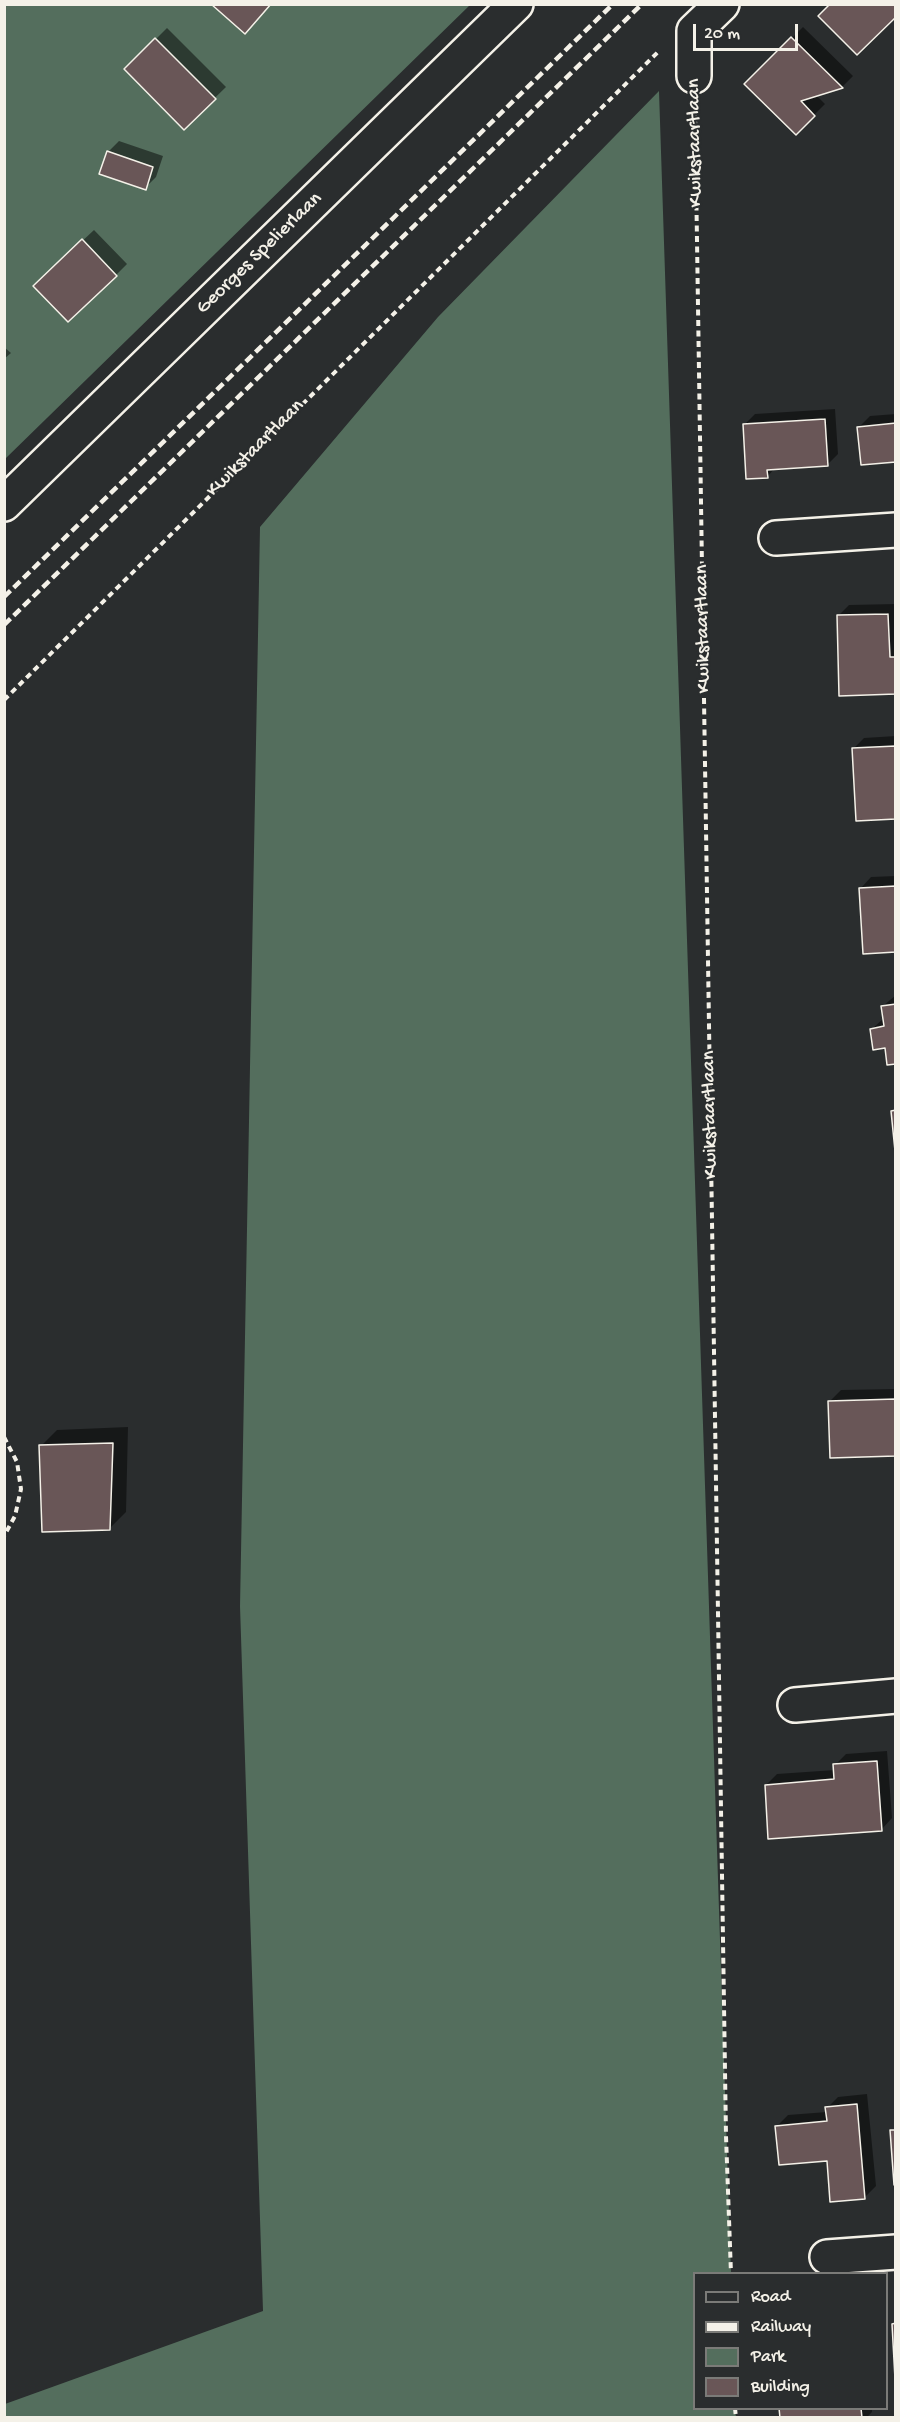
<!DOCTYPE html>
<html>
<head>
<meta charset="utf-8">
<style>
  body { margin:0 }
  #map { position:relative; width:900px; height:2422px; overflow:hidden; background:#2a2d2e; font-family:"Gochi Hand",sans-serif }
  canvas { display:block }
  .frame { position:absolute; inset:0; border:6px solid #f4f1e8; pointer-events:none }
  .legend { position:absolute; left:693px; top:2272px; width:195px; height:138px; box-sizing:border-box; background:#2a2d2e; border:2px solid #7b7b78; margin:0; padding:8px 10px; list-style:none; font-size:18px; color:#f4f1e8 }
  .legend li { display:flex; align-items:center; gap:12px; height:30px }
  .legend b { width:30px; border:2px solid #7b7b78 }
  .scale { position:absolute; left:693px; top:24px; width:105px; height:27px; box-sizing:border-box; border:3px solid #f4f1e8; border-top:0; padding-left:8px; font-size:18px; line-height:21px; white-space:nowrap; color:#f4f1e8; -webkit-text-stroke:4px #2a2d2e; paint-order:stroke }
</style>
</head>
<body>
<div id="map">
<canvas width="900" height="2422"></canvas>
<div class="frame"></div>
<ul class="legend">
<li><b style="height:8px;background:#2a2d2e"></b>Road</li>
<li><b style="height:8px;background:#f4f1e8"></b>Railway</li>
<li><b style="height:16px;background:#546e5d"></b>Park</li>
<li><b style="height:16px;background:#695657"></b>Building</li>
</ul>
<div class="scale">20 m</div>
</div>
<script>
const ctx = document.querySelector('canvas').getContext('2d');
ctx.lineJoin = 'round';
function fill(path, color) { ctx.fillStyle = color; ctx.fill(path, 'evenodd'); }
const toPath = rows => new Path2D(rows.map(r => 'M' + r).join(''));
function stroke(path, color, width, dash) { ctx.strokeStyle = color; ctx.lineWidth = width; ctx.lineCap = dash ? 'butt' : 'round'; ctx.setLineDash(dash || []); ctx.stroke(path); }
function drawText(font, color, halo, rows, align = 'center') {
  ctx.font = font + ' "Gochi Hand",sans-serif'; ctx.lineWidth = 4.5; ctx.setLineDash([]); ctx.textBaseline = 'middle'; ctx.strokeStyle = halo; ctx.fillStyle = color; for (const [text, x, y, turn = 0] of rows) {
    ctx.save(); ctx.translate(x, y); ctx.rotate((+turn || 0) * Math.PI / 180); ctx.textAlign = isNaN(turn) ? turn : align; if (halo) ctx.strokeText(text, 0, 0); ctx.fillText(text, 0, 0); ctx.restore();
  }
}
fill(toPath([
  [5,5,470,5,5,459],
  [659,91,731,2273,694,2274,694,2408,735,2409,736,2417,5,2417,5,2404,263,2311,240,1606,260,527,438,317]
]), '#546e5d');
fill(toPath([
  [803,27,853,76,842,87,816,95,825,104,796,133,746,84],
  [167,28,226,87,184,128,126,69],
  [119,141,163,156,156,177,145,188,108,152],
  [94,230,127,264,116,275,46,275],
  [4,347,11,353,4,359],
  [835,409,838,454,827,465,775,468,767,477,744,425,755,414],
  [896,414,896,460,859,427,870,416],
  [896,604,896,693,838,616,849,605],
  [896,736,896,817,853,749,864,738],
  [896,876,896,950,861,888,871,877],
  [896,995,896,1062,872,1029,884,1018,883,1006],
  [896,1389,896,1455,830,1401,841,1390],
  [128,1427,126,1512,110,1528,41,1446,57,1430],
  [887,1751,892,1818,882,1829,766,1785,777,1774,835,1770,835,1765,846,1754],
  [867,2094,876,2186,865,2197,828,2160,777,2126,788,2115,827,2112,827,2108,838,2097],
  [781,2408,872,2408,872,2412,866,2418,781,2418]
]), '#0007');
const building = toPath([
  [211,4,271,4,245,34,211,4],
  [830,4,896,4,896,17,857,55,818,16,830,4],
  [791,37,843,88,801,101,815,116,796,135,744,84,791,37],
  [155,38,216,99,184,130,124,69,155,38],
  [107,151,153,167,146,190,99,174,107,151],
  [82,239,117,276,68,322,33,286,82,239],
  [825,419,828,466,767,470,768,478,746,479,743,424,825,419],
  [896,423,896,462,861,465,857,427,896,423],
  [888,614,890,657,896,657,896,694,839,696,837,615,888,614],
  [896,746,896,819,856,821,852,748,896,746],
  [896,886,896,952,863,954,859,888,896,886],
  [896,1004,896,1064,887,1065,885,1048,873,1050,870,1029,884,1026,881,1006,896,1004],
  [896,1110,896,1161,891,1111,896,1110],
  [896,1399,896,1456,830,1458,828,1401,896,1399],
  [113,1443,110,1530,42,1532,39,1445,113,1443],
  [877,1761,882,1831,768,1839,765,1785,834,1779,833,1764,877,1761],
  [857,2104,865,2199,830,2202,827,2161,779,2165,775,2126,827,2121,825,2107,857,2104],
  [890,2130,896,2130,896,2185,894,2185,890,2130],
  [896,2323,896,2379,895,2379,892,2324,896,2323],
  [779,2408,861,2408,862,2418,780,2418,779,2408]
]);
fill(building, '#695657');
stroke(building, '#f4f1e8', 1.5);
const minor = toPath([
  [694,76,694,31,722,4],
  [4,504,516,4],
  [776,538,896,530],
  [795,1705,896,1696],
  [827,2257,896,2252]
]);
stroke(minor, '#f4f1e8', 38);
stroke(toPath([
  [695,110,726,2136,731,2274],
  [4,700,660,50],
  [4,1437,17,1462,21,1489,15,1516,4,1536],
  [735,2408,736,2418]
]), '#f4f1e8', 4, [6, 4.5]);
stroke(minor, '#2a2d2e', 33);
stroke(toPath([
  [4,597,613,4],
  [4,625,642,4]
]), '#f4f1e8', 4.5, [9, 4.5]);
drawText('20px', '#f4f1e8', '#2a2d2e', [
  ["Kwikstaartlaan",696,143,-91],
  ["Georges Spelierlaan",260,254,-44],
  ["Kwikstaartlaan",256,449,-45],
  ["Kwikstaartlaan",704,629,-91],
  ["Kwikstaartlaan",711,1115,-91]
]);
</script>
</body>
</html>
